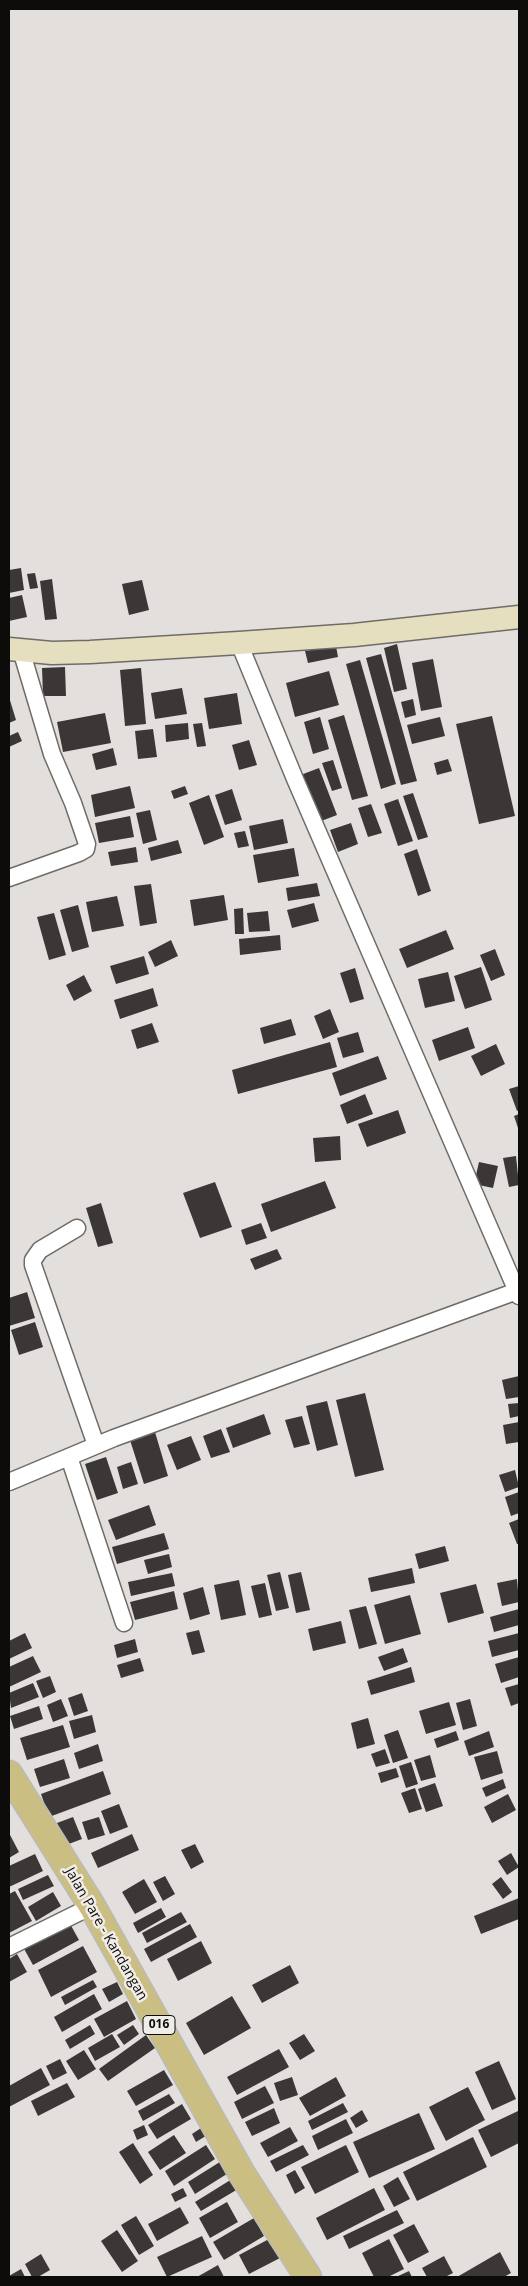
<!DOCTYPE html>
<html>
<head>
<meta charset="utf-8">
<style>
  body { margin:0 }
  #map { position:relative; width:528px; height:2286px; overflow:hidden; background:#e3dfdc; font-family:"Open Sans",sans-serif }
  canvas { display:block }
  .frame { position:absolute; inset:0; border:10px solid #0d0c0a; pointer-events:none }
</style>
</head>
<body>
<div id="map">
<canvas width="528" height="2286"></canvas>
<div class="frame"></div>
</div>
<script>
const ctx = document.querySelector('canvas').getContext('2d');
ctx.lineJoin = 'round';
function fill(path, color) { ctx.fillStyle = color; ctx.fill(path, 'evenodd'); }
const toPath = rows => new Path2D(rows.map(r => 'M' + r).join(''));
function stroke(path, color, width, dash) { ctx.strokeStyle = color; ctx.lineWidth = width; ctx.lineCap = dash ? 'butt' : 'round'; ctx.setLineDash(dash || []); ctx.stroke(path); }
function drawText(font, color, halo, rows, align = 'center') {
  ctx.font = font + ' "Open Sans",sans-serif'; ctx.lineWidth = 5; ctx.setLineDash([]); ctx.textBaseline = 'middle'; ctx.strokeStyle = halo; ctx.fillStyle = color; for (const [text, x, y, turn = 0] of rows) {
    ctx.save(); ctx.translate(x, y); ctx.rotate((+turn || 0) * Math.PI / 180); ctx.textAlign = isNaN(turn) ? turn : align; if (halo) ctx.strokeText(text, 0, 0); ctx.fillText(text, 0, 0); ctx.restore();
  }
}
fill(toPath([
  [21,568,24,590,9,593,9,570],
  [35,573,38,588,30,589,27,574],
  [52,579,57,619,45,620,40,581],
  [142,580,149,610,129,615,122,584],
  [22,595,27,617,9,621,9,598],
  [397,644,407,689,394,692,384,648],
  [336,646,338,657,308,663,305,651],
  [381,654,417,781,401,785,366,658],
  [433,659,442,707,421,711,412,663],
  [360,660,396,784,381,789,346,664],
  [65,667,66,696,43,696,42,668],
  [141,668,146,724,125,726,120,670],
  [329,671,339,705,295,717,286,683],
  [182,688,187,714,155,719,151,693],
  [237,693,242,724,209,729,204,698],
  [9,697,16,720,9,723],
  [413,699,416,715,405,718,401,702],
  [105,713,111,743,63,752,57,722],
  [344,715,368,796,352,800,328,720],
  [492,716,515,816,479,824,456,724],
  [320,717,329,749,313,754,304,722],
  [440,717,445,736,412,744,407,725],
  [188,723,189,739,166,742,165,725],
  [202,723,206,746,197,747,193,724],
  [153,729,157,757,138,759,135,731],
  [18,732,22,741,9,747,9,736],
  [249,740,257,765,239,770,232,745],
  [113,748,117,765,96,770,92,754],
  [448,759,452,771,437,775,434,763],
  [333,760,342,788,332,791,322,763],
  [319,768,337,815,316,823,298,776],
  [130,786,135,808,95,817,91,795],
  [185,786,188,794,174,799,171,791],
  [232,789,242,820,225,825,215,795],
  [413,793,428,837,418,840,403,796],
  [209,795,224,837,204,845,189,803],
  [398,799,413,841,398,846,384,804],
  [371,804,382,833,368,837,358,808],
  [150,810,157,840,143,844,136,813],
  [130,816,134,837,99,843,95,823],
  [283,819,288,843,254,850,249,826],
  [351,823,358,844,338,852,330,830],
  [245,831,249,846,238,848,234,833],
  [178,840,182,853,151,861,148,848],
  [136,847,138,862,111,866,108,852],
  [294,848,299,876,258,883,253,855],
  [417,849,431,891,418,896,404,854],
  [317,883,320,896,288,901,286,888],
  [151,884,157,923,140,926,134,886],
  [224,895,228,920,194,926,190,900],
  [117,896,124,926,92,932,86,902],
  [314,903,319,921,292,928,287,910],
  [78,905,89,947,72,952,60,910],
  [243,908,244,934,235,934,234,909],
  [268,911,270,931,249,932,247,913],
  [54,913,66,955,49,960,37,917],
  [446,930,454,949,407,968,399,949],
  [280,935,281,950,240,955,239,939],
  [171,940,178,956,155,967,148,952],
  [495,949,505,975,491,981,480,955],
  [144,956,149,974,116,984,110,966],
  [481,967,492,1000,465,1009,454,976],
  [355,968,364,999,350,1003,340,973],
  [448,972,455,1001,425,1008,418,979],
  [84,975,92,991,74,1001,66,985],
  [153,988,158,1006,120,1019,114,1000],
  [330,1009,339,1032,323,1039,314,1016],
  [291,1019,296,1035,264,1044,260,1028],
  [152,1023,159,1042,137,1049,131,1030],
  [468,1027,475,1048,439,1061,432,1040],
  [358,1032,364,1052,343,1058,337,1038],
  [330,1042,337,1067,238,1094,232,1070],
  [496,1044,505,1064,481,1076,471,1056],
  [378,1056,387,1079,340,1096,332,1073],
  [519,1086,519,1110,517,1111,509,1089],
  [365,1094,373,1114,347,1124,340,1105],
  [398,1110,406,1133,367,1147,358,1124],
  [519,1114,519,1131,514,1116],
  [340,1136,341,1160,315,1162,313,1138],
  [516,1156,519,1185,509,1187,503,1158],
  [479,1162,498,1166,493,1188,474,1184],
  [325,1181,336,1208,271,1232,261,1204],
  [215,1182,232,1227,200,1238,183,1193],
  [101,1203,113,1243,98,1247,86,1208],
  [261,1223,267,1238,246,1245,241,1230],
  [277,1249,282,1259,255,1270,250,1259],
  [27,1292,35,1318,9,1326,9,1298],
  [35,1322,43,1347,19,1355,11,1330],
  [519,1376,519,1397,506,1399,502,1380],
  [365,1393,384,1470,355,1477,336,1400],
  [327,1401,338,1445,317,1451,306,1406],
  [519,1403,519,1416,510,1418,508,1404],
  [264,1414,271,1434,233,1448,226,1428],
  [302,1416,310,1444,294,1448,285,1420],
  [519,1422,519,1442,506,1444,503,1425],
  [221,1429,230,1452,211,1458,203,1436],
  [155,1432,168,1476,144,1484,130,1440],
  [191,1436,201,1460,177,1470,167,1445],
  [106,1457,118,1493,97,1500,85,1464],
  [131,1462,138,1484,123,1489,117,1467],
  [515,1470,519,1487,505,1492,499,1475],
  [519,1492,519,1513,511,1516,505,1497],
  [149,1505,156,1525,116,1540,108,1520],
  [519,1519,519,1544,517,1544,509,1523],
  [164,1533,169,1549,117,1564,112,1547],
  [445,1546,449,1561,419,1569,415,1554],
  [169,1554,172,1567,148,1574,144,1560],
  [412,1568,415,1583,371,1592,368,1578],
  [280,1572,289,1608,276,1611,267,1575],
  [301,1572,310,1610,296,1613,288,1575],
  [172,1573,175,1586,131,1596,128,1582],
  [517,1579,519,1602,502,1606,497,1583],
  [239,1580,246,1615,221,1620,214,1585],
  [265,1583,272,1615,259,1618,251,1586],
  [476,1584,484,1613,448,1623,440,1593],
  [203,1587,210,1614,190,1620,183,1593],
  [174,1591,178,1609,135,1620,130,1602],
  [410,1595,421,1634,385,1644,374,1605],
  [366,1606,377,1644,359,1649,349,1610],
  [519,1609,519,1625,494,1632,490,1617],
  [341,1621,346,1643,313,1651,308,1629],
  [199,1630,205,1652,192,1655,186,1633],
  [25,1633,32,1648,9,1659,9,1641],
  [519,1633,519,1650,492,1657,488,1641],
  [135,1639,138,1652,117,1658,114,1645],
  [403,1648,408,1662,384,1671,378,1657],
  [33,1656,41,1672,9,1687,9,1667],
  [519,1657,519,1677,501,1683,495,1664],
  [140,1658,144,1671,121,1678,117,1665],
  [411,1667,415,1682,371,1695,367,1681],
  [50,1676,56,1692,43,1698,36,1681],
  [33,1683,39,1697,11,1708,9,1693],
  [519,1684,519,1703,511,1706,505,1688],
  [82,1693,88,1711,74,1716,68,1698],
  [61,1699,68,1716,53,1722,47,1705],
  [470,1699,477,1726,463,1730,456,1703],
  [449,1702,456,1725,426,1734,419,1711],
  [39,1706,43,1719,14,1729,10,1716],
  [92,1715,96,1732,74,1739,69,1721],
  [368,1718,375,1744,357,1749,351,1723],
  [63,1725,70,1747,27,1760,20,1738],
  [398,1730,408,1758,393,1763,384,1735],
  [456,1731,459,1740,437,1748,434,1739],
  [489,1731,494,1747,469,1756,464,1741],
  [98,1744,103,1761,79,1769,74,1753],
  [385,1749,390,1763,376,1767,371,1754],
  [497,1751,503,1773,481,1780,474,1757],
  [430,1755,436,1777,421,1781,414,1760],
  [64,1759,70,1778,40,1787,34,1769],
  [411,1762,418,1784,406,1788,399,1766],
  [396,1768,399,1777,381,1783,378,1773],
  [103,1771,111,1794,49,1817,41,1794],
  [503,1779,506,1788,486,1797,482,1788],
  [435,1783,443,1806,426,1812,418,1789],
  [415,1788,422,1809,409,1813,401,1793],
  [508,1794,516,1810,492,1823,484,1807],
  [119,1804,128,1827,110,1834,101,1811],
  [73,1817,82,1839,66,1845,57,1823],
  [99,1817,105,1835,88,1840,82,1822],
  [9,1833,19,1852,9,1858],
  [132,1834,139,1850,98,1868,91,1853],
  [195,1844,204,1862,191,1869,181,1850],
  [511,1853,519,1867,507,1875,498,1861],
  [35,1854,43,1871,9,1887,9,1866],
  [48,1875,54,1886,23,1900,18,1889],
  [165,1876,175,1894,163,1901,153,1882],
  [501,1877,512,1892,503,1899,492,1884],
  [144,1879,157,1902,135,1914,122,1892],
  [15,1891,32,1921,9,1933,9,1894],
  [53,1892,61,1906,36,1921,28,1907],
  [519,1898,519,1919,481,1934,474,1916],
  [161,1908,166,1917,138,1933,133,1923],
  [181,1912,187,1922,147,1943,142,1933],
  [69,1922,79,1940,33,1965,23,1947],
  [190,1924,197,1937,151,1962,144,1949],
  [201,1941,212,1963,178,1981,167,1959],
  [83,1946,97,1972,51,1997,38,1970],
  [17,1954,27,1972,9,1982,9,1959],
  [290,1965,299,1983,262,2003,252,1985],
  [93,1980,97,1987,65,2005,61,1997],
  [117,1982,123,1994,109,2002,102,1989],
  [94,1994,102,2009,62,2032,54,2017],
  [232,1996,251,2028,204,2055,186,2023],
  [127,2001,136,2019,104,2037,94,2019],
  [90,2025,95,2034,70,2049,65,2040],
  [133,2025,139,2034,124,2045,117,2035],
  [112,2034,120,2047,95,2061,88,2048],
  [304,2034,315,2051,300,2060,289,2043],
  [146,2035,155,2048,108,2081,99,2069],
  [279,2049,289,2067,237,2095,227,2077],
  [84,2050,96,2069,78,2080,66,2061],
  [60,2059,67,2073,53,2080,46,2066],
  [499,2061,516,2099,492,2110,475,2072],
  [41,2068,50,2085,9,2107,9,2086],
  [164,2070,173,2085,136,2106,127,2091],
  [292,2077,298,2095,280,2101,274,2083],
  [336,2077,346,2096,310,2116,299,2098],
  [67,2083,75,2097,38,2116,31,2101],
  [265,2086,274,2103,242,2119,234,2102],
  [468,2087,485,2120,446,2141,429,2107],
  [169,2094,175,2103,143,2121,138,2111],
  [343,2103,348,2112,312,2130,308,2121],
  [182,2104,191,2119,157,2139,148,2125],
  [274,2108,280,2123,252,2136,245,2122],
  [362,2110,368,2121,356,2128,350,2118],
  [518,2111,519,2143,491,2157,478,2130],
  [419,2113,435,2149,369,2178,353,2142],
  [346,2119,353,2133,318,2150,312,2136],
  [144,2125,148,2135,137,2140,133,2130],
  [204,2126,209,2134,196,2142,192,2134],
  [290,2127,298,2141,268,2157,260,2143],
  [174,2135,186,2153,160,2170,148,2152],
  [473,2137,487,2167,417,2201,403,2172],
  [133,2143,153,2175,140,2184,119,2152],
  [206,2145,215,2159,174,2186,165,2171],
  [303,2145,309,2155,276,2172,270,2161],
  [346,2145,359,2172,315,2194,301,2167],
  [223,2160,230,2172,195,2194,188,2182],
  [295,2170,305,2188,295,2194,286,2175],
  [398,2177,410,2199,394,2207,383,2186],
  [232,2179,238,2189,201,2211,195,2202],
  [183,2188,187,2196,175,2202,171,2194],
  [374,2188,385,2210,327,2240,316,2218],
  [227,2202,238,2222,210,2238,199,2218],
  [180,2207,189,2223,157,2241,148,2224],
  [397,2210,404,2223,349,2249,343,2236],
  [136,2216,154,2246,139,2255,121,2225],
  [254,2218,264,2236,224,2260,213,2242],
  [414,2224,429,2252,408,2263,393,2235],
  [117,2230,138,2261,122,2272,101,2241],
  [202,2236,212,2257,167,2277,157,2257],
  [269,2239,280,2258,249,2274,239,2255],
  [389,2239,404,2269,388,2277,374,2277,362,2253],
  [500,2252,511,2273,504,2277,457,2277],
  [41,2254,50,2270,38,2277,32,2277,25,2264],
  [444,2256,453,2273,445,2277,427,2277,422,2268],
  [218,2265,224,2277,197,2277],
  [21,2269,25,2277,9,2277,9,2276],
  [409,2271,412,2277,396,2277]
]), '#3b3736');
const street = toPath([
  [239,643,295,779,519,1296],
  [9,878,79,853,86,849,87,844,73,803,52,754,21,650],
  [77,1228,40,1250,33,1260,33,1265,96,1445],
  [69,1457,124,1623],
  [9,1482,114,1438,517,1291],
  [9,1947,92,1906]
]);
const secondary = toPath([
  [9,649,52,653,90,652,239,643,354,635,519,617]
]);
const primary = toPath([
  [9,1774,92,1906,242,2174,308,2277]
]);
stroke(street, '#6f6c68', 19);
stroke(secondary, '#6f6c68', 25);
stroke(primary, '#bbbbba', 29);
stroke(street, '#fff', 16);
stroke(secondary, '#e5dfc0', 22);
stroke(primary, '#cbbe82', 26);
for (const [x, y, w] of [
  [159,2025,32]
]) { const box = new Path2D(); box.roundRect(x - w / 2, y - 9.5, w, 19, 4); ctx.fillStyle = '#f0ede9'; ctx.fill(box); stroke(box, '#0d0c0a', 1); }
drawText('bold 12px', '#0d0c0a', null, [
  ["016",159,2025]
]);
drawText('14px', '#0d0c0a', '#f0ede9', [
  ["Jalan Pare - Kandangan",106,1934,60]
]);
</script>
</body>
</html>
